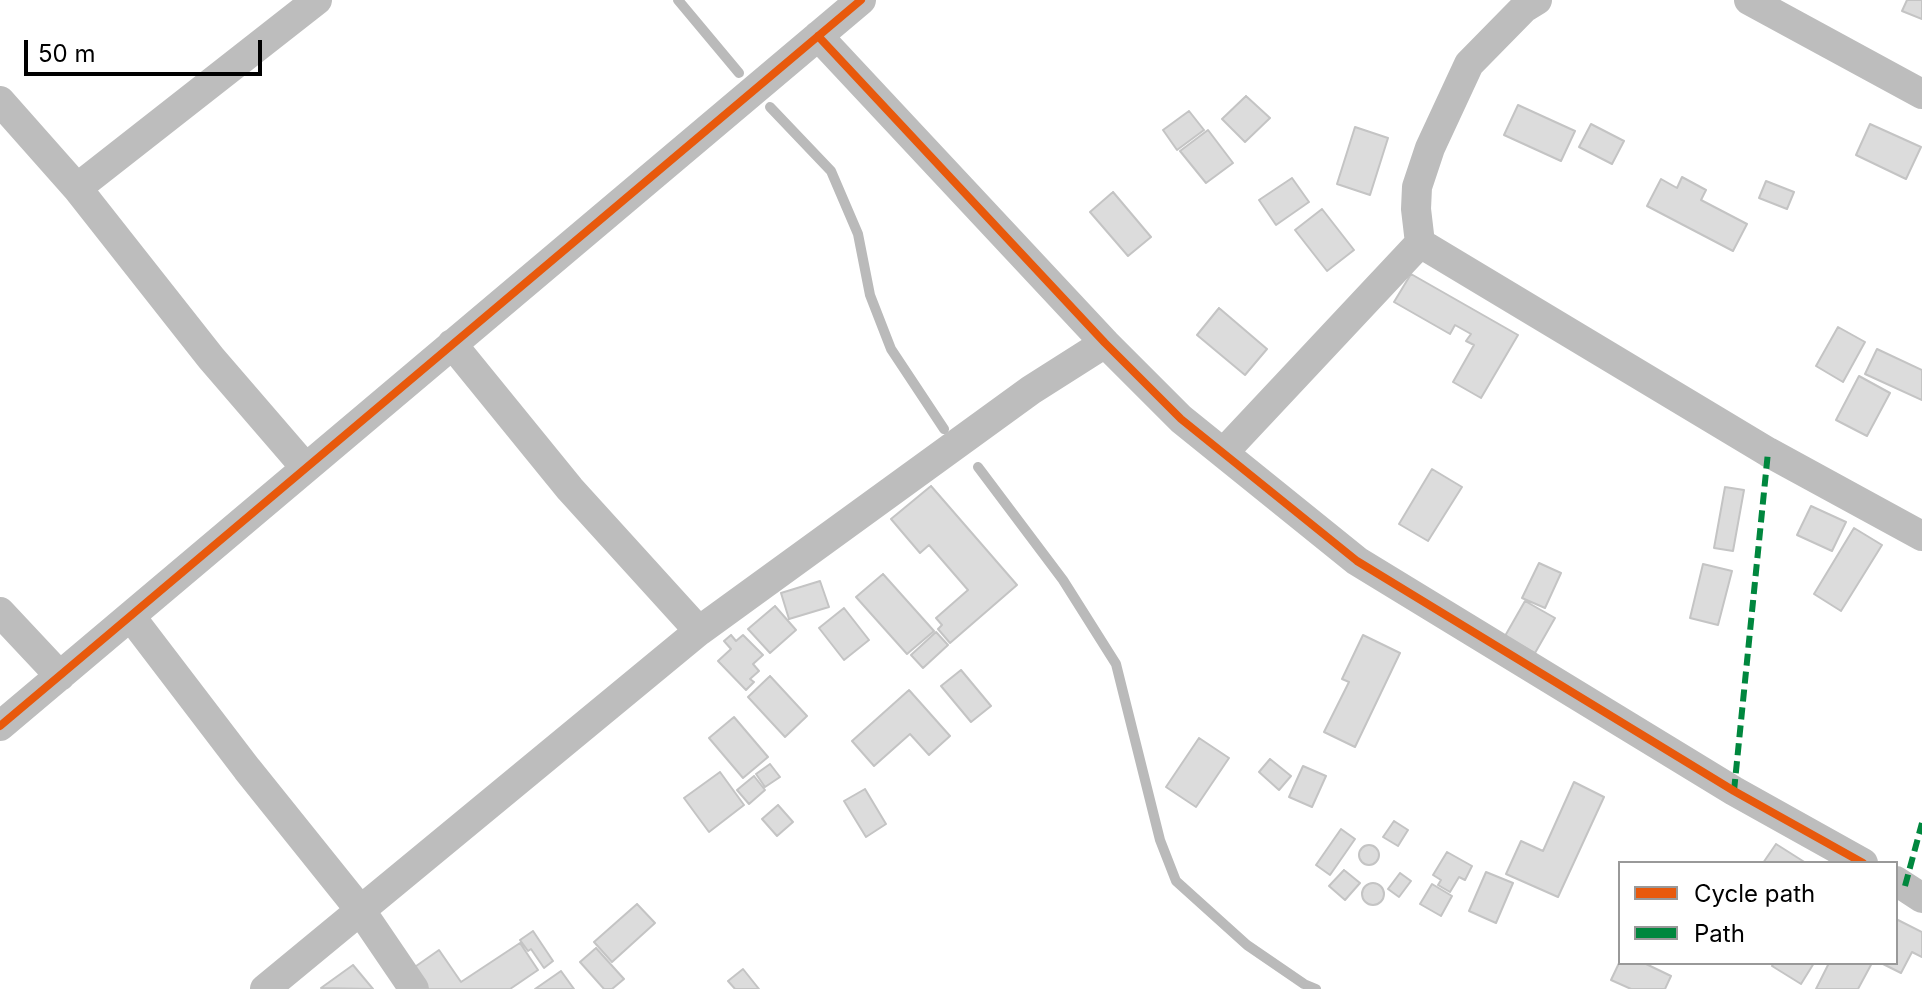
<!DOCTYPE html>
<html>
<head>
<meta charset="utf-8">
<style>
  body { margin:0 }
  #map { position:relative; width:1922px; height:989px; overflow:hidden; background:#fff; font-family:Inter,sans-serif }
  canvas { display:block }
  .legend { position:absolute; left:1618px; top:861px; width:280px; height:104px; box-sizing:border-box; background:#fff; border:2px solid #999; margin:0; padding:10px 14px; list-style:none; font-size:24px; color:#000 }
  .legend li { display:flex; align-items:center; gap:16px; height:40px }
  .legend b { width:40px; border:2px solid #999 }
  .scale { position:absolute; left:24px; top:40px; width:238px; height:36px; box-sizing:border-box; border:4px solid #000; border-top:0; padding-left:10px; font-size:24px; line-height:28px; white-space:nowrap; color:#000; -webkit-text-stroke:6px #fff; paint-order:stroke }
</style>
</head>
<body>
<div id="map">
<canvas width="1922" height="989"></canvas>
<ul class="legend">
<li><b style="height:10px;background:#e8590c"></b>Cycle path</li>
<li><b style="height:10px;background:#00873e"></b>Path</li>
</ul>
<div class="scale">50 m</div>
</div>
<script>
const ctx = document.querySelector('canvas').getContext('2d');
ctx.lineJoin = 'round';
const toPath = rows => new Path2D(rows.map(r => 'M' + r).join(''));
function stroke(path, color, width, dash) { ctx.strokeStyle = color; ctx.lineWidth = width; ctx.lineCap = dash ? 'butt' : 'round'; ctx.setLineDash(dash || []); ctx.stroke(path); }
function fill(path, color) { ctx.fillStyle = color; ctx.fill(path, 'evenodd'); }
stroke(toPath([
  [678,0,739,73],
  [770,107,831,171,858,234,870,295,891,349,944,429],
  [978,467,1063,580,1116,664,1160,840,1176,881,1247,945,1304,984,1316,989]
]), '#bababa', 10);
const building = toPath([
  [1907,0,1922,0,1922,19,1902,11,1907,0],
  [1246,96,1270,118,1245,142,1222,119,1246,96],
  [1518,105,1575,131,1561,161,1504,135,1518,105],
  [1189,111,1204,130,1177,150,1163,130,1189,111],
  [1591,124,1624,141,1612,164,1579,147,1591,124],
  [1870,124,1921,147,1906,179,1856,155,1870,124],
  [1355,127,1388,138,1370,195,1337,184,1355,127],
  [1208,130,1233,163,1206,183,1180,151,1208,130],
  [1682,177,1706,190,1701,200,1747,224,1733,251,1647,206,1661,179,1677,188,1682,177],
  [1292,178,1309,202,1276,225,1259,200,1292,178],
  [1766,181,1794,192,1787,209,1759,198,1766,181],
  [1113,192,1151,237,1128,256,1090,212,1113,192],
  [1322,209,1354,250,1327,271,1295,230,1322,209],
  [1411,274,1518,335,1481,398,1453,382,1474,345,1466,341,1471,334,1455,325,1450,334,1394,302,1411,274],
  [1219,308,1267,349,1245,375,1197,335,1219,308],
  [1838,327,1865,342,1843,382,1816,366,1838,327],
  [1877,349,1922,370,1922,400,1865,374,1877,349],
  [1859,376,1890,393,1867,436,1836,420,1859,376],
  [1432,469,1462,487,1428,541,1399,524,1432,469],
  [931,486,1017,585,950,643,938,629,942,625,936,618,968,590,929,545,920,553,891,519,931,486],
  [1725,487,1744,490,1733,551,1714,548,1725,487],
  [1811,506,1846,522,1832,551,1797,535,1811,506],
  [1854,528,1882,545,1841,611,1814,594,1854,528],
  [1539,563,1561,573,1545,608,1522,598,1539,563],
  [1703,564,1732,571,1718,625,1690,618,1703,564],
  [883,574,934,631,907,654,856,597,883,574],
  [820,581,829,607,789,619,781,593,820,581],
  [1525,601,1555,618,1535,653,1505,636,1525,601],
  [775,606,796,630,770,653,748,629,775,606],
  [844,608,869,640,844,660,819,628,844,608],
  [936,632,948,645,923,668,911,655,936,632],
  [731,635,736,641,743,635,763,655,753,664,759,671,750,679,754,682,746,690,718,661,731,649,724,641,731,635],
  [1363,635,1400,653,1355,747,1324,732,1349,682,1342,679,1363,635],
  [961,670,991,706,971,722,941,686,961,670],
  [770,676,807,716,785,737,748,697,770,676],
  [909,690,950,736,929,755,910,734,874,766,852,741,909,690],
  [734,717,768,757,743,778,709,738,734,717],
  [1199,738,1229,758,1196,807,1166,787,1199,738],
  [1270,759,1291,776,1279,790,1259,772,1270,759],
  [770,764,780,777,765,787,756,774,770,764],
  [1303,766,1326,776,1312,807,1289,797,1303,766],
  [720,772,744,805,709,832,684,798,720,772],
  [754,776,765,790,749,804,737,790,754,776],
  [1574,782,1604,797,1558,897,1506,874,1521,841,1543,851,1574,782],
  [865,789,886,824,866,837,844,801,865,789],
  [778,805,793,822,777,836,762,819,778,805],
  [1394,821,1408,830,1398,846,1383,837,1394,821],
  [1341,829,1355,839,1330,875,1316,865,1341,829],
  [1776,844,1806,863,1763,863,1776,844],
  '1359 855a10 10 0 1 1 20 0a10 10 0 1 1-20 0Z',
  [1447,852,1472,866,1465,880,1459,877,1450,892,1438,885,1441,880,1433,875,1447,852],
  [1344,870,1360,883,1345,900,1329,886,1344,870],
  [1486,872,1513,883,1496,923,1469,911,1486,872],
  [1400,873,1411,881,1399,897,1388,889,1400,873],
  '1362 894a11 11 0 1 1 22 0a11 11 0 1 1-22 0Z',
  [1432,884,1452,896,1441,916,1420,904,1432,884],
  [637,904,655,923,612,962,594,942,637,904],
  [1896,919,1922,932,1922,957,1912,952,1901,973,1881,963,1896,963,1896,919],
  [533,931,553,961,544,968,531,949,528,951,520,940,533,931],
  [520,943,538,970,510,989,421,989,409,971,439,950,461,982,520,943],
  [596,948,624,979,612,989,604,989,580,962,596,948],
  [1620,961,1620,963,1644,963,1671,976,1665,989,1631,989,1611,980,1620,961],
  [1774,963,1814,963,1801,984,1772,966,1774,963],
  [1829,963,1872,963,1858,989,1816,989,1829,963],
  [353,965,373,989,321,988,353,965],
  [743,969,759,989,735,989,728,981,743,969],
  [561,971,574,989,535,989,561,971]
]);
fill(building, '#dcdcdc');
stroke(building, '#c4c4c4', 2);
stroke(toPath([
  [1749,0,1922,94],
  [818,36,1105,343,1181,419,1357,561,1734,791,1863,863],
  [0,101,77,188,211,358,305,467],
  [77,188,317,0],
  [1420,243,1768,452,1922,536],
  [1420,243,1416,209,1417,187,1430,148,1469,64,1524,8,1537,0],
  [452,344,570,489,699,631],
  [1224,452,1420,243],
  [0,612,60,676],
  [131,617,247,769,361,911,414,989],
  [0,726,861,0],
  [1896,881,1922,898],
  [265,989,699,631,1031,390,1105,343]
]), '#bdbdbd', 30);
stroke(toPath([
  [1734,791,1768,452],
  [1905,886,1922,823]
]), '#00873e', 6, [12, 6]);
stroke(toPath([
  [818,36,1105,343,1181,419,1357,561,1734,791,1863,863],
  [0,726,861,0]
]), '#e8590c', 8);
</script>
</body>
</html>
